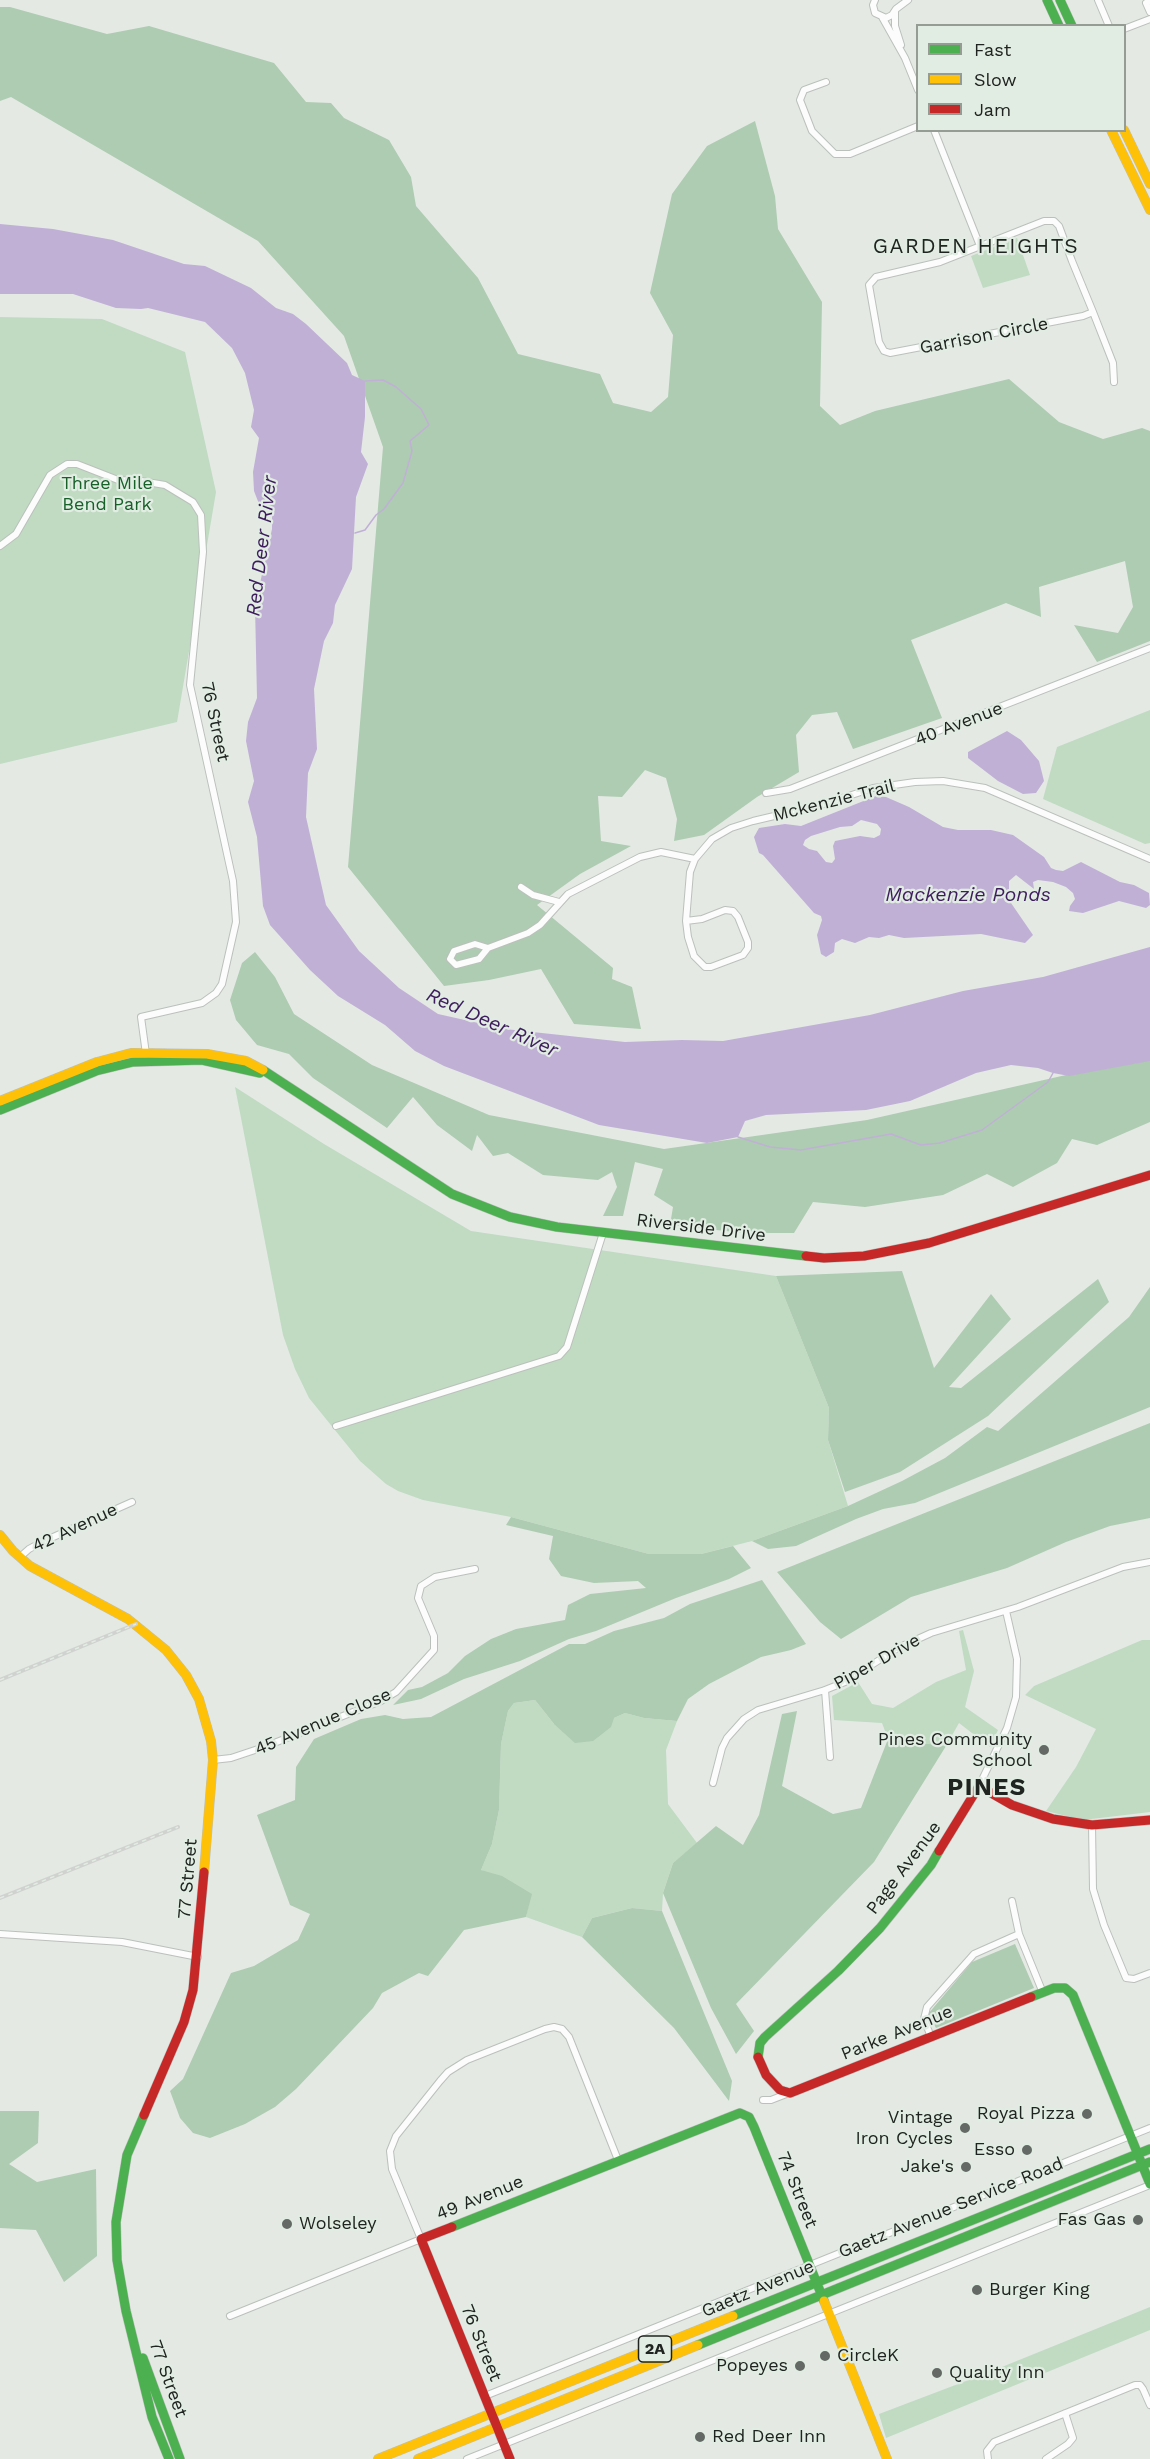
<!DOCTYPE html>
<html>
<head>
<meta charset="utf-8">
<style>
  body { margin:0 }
  #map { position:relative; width:1150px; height:2459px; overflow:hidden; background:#e4e9e4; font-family:"Work Sans",sans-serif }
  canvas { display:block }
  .legend { position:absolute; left:916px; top:24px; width:210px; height:108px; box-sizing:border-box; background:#e1ece2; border:2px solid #949c94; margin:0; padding:8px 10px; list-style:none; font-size:18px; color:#202420 }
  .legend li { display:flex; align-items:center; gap:12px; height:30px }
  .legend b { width:30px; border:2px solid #949c94 }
</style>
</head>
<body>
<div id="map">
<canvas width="1150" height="2459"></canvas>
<ul class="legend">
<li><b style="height:8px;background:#4caf50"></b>Fast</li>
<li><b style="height:8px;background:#ffc107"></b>Slow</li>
<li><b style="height:8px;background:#c62828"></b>Jam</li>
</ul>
</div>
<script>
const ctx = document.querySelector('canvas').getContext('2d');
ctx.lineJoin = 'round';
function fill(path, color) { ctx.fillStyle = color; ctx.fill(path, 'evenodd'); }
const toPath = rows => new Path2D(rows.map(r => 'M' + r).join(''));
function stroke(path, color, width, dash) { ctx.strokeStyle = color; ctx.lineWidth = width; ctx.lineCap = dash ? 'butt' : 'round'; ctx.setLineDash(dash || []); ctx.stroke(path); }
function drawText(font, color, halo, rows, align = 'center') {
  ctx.font = font + ' "Work Sans",sans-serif'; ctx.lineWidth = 4.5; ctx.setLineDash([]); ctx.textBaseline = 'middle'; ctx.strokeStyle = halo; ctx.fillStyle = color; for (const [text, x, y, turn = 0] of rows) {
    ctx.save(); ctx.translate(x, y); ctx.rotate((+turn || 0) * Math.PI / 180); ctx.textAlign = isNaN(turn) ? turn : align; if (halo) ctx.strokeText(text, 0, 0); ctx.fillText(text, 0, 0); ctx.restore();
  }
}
fill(toPath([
  [1017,238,1030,275,983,288,971,256],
  [0,317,102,319,185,352,216,492,177,722,0,764],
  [1150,710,1150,843,1145,844,1043,799,1057,747],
  [235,1087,324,1144,471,1231,776,1276,829,1408,828,1440,848,1506,752,1541,701,1554,649,1554,511,1517,423,1500,398,1491,386,1484,360,1461,309,1398,295,1369,283,1335],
  [963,1630,974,1671,965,1707,998,1730,990,1747,959,1723,946,1746,888,1739,882,1723,834,1720,832,1696,858,1682,872,1704,893,1708,936,1682,966,1670,959,1631],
  [1142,1640,1150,1640,1150,1812,1083,1820,1046,1811,1076,1767,1096,1729,1025,1695,1034,1686],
  [535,1700,554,1724,614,1718,625,1713,644,1718,677,1721,666,1750,668,1804,697,1843,673,1863,663,1893,662,1911,632,1908,592,1918,582,1937,526,1917,531,1894,481,1870,492,1844,499,1810,501,1744,508,1711,514,1703],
  [1150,2307,1150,2330,886,2438,879,2414,987,2373]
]), '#c0dbc2');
fill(toPath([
  [0,7,10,7,107,34,149,26,274,63,306,102,331,103,344,118,389,140,411,177,416,206,478,278,518,354,600,374,613,403,651,412,668,397,673,335,650,293,672,194,707,146,755,121,775,196,778,229,822,302,820,406,840,425,875,411,1009,379,1059,422,1103,439,1142,428,1150,431,1150,641,1097,662,1074,625,1118,633,1133,607,1125,561,1039,587,1041,617,1006,603,911,640,942,718,853,749,837,712,812,715,796,735,799,772,757,797,704,835,674,841,677,819,666,778,645,770,622,797,598,796,601,841,631,846,580,874,537,905,613,968,612,979,632,987,641,1029,574,1024,541,969,489,980,444,986,348,867,383,447,344,336,258,241,11,97,0,101],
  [255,952,275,977,294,1014,372,1065,489,1115,664,1149,867,1120,1150,1056,1150,1122,1097,1145,1072,1139,1057,1163,1013,1187,987,1174,943,1195,865,1207,813,1202,794,1233,744,1233,670,1225,673,1207,654,1195,663,1169,635,1162,623,1216,603,1216,617,1187,612,1172,598,1180,543,1175,508,1153,493,1156,477,1135,472,1151,437,1125,413,1097,387,1128,313,1078,289,1054,257,1045,236,1020,230,1000,242,963],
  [902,1271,934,1368,991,1294,1011,1319,949,1387,961,1388,1098,1279,1109,1302,988,1416,900,1472,845,1492,828,1440,829,1408,776,1276],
  [1150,1287,1150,1407,915,1503,883,1509,856,1519,796,1546,768,1549,752,1541,848,1506,902,1481,945,1458,987,1427,998,1431,1129,1317],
  [1150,1423,1150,1518,1110,1526,1066,1542,1007,1568,911,1597,841,1639,820,1622,777,1572],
  [511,1517,649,1554,701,1554,733,1546,751,1568,729,1579,676,1598,596,1631,569,1639,520,1661,464,1679,421,1699,393,1705,408,1690,422,1687,448,1673,465,1656,491,1639,516,1629,565,1620,568,1605,590,1594,646,1588,638,1581,594,1583,561,1576,549,1559,553,1536,506,1525],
  [762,1580,806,1644,791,1650,761,1657,709,1684,688,1699,677,1721,644,1718,625,1713,614,1718,611,1727,593,1741,575,1743,554,1724,535,1700,514,1703,508,1711,501,1744,499,1810,492,1844,481,1870,502,1876,532,1894,526,1917,464,1930,428,1976,419,1973,382,1993,373,2008,296,2089,275,2107,245,2124,210,2138,193,2133,180,2118,170,2091,183,2079,231,1973,254,1966,298,1940,310,1914,290,1905,257,1815,295,1800,296,1767,314,1739,361,1719,385,1715,403,1719,431,1717,569,1644,585,1644,614,1631,664,1618,690,1604],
  [797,1711,782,1786,833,1814,861,1808,888,1739,946,1746,874,1862,736,2004,754,2031,736,2054,711,2008,663,1893,673,1863,716,1826,743,1845,759,1815,782,1714],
  [632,1908,662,1911,732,2081,729,2101,674,2028,582,1937,592,1918],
  [1015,1944,1034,1988,936,2028,928,2014,972,1962],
  [0,2111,39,2111,38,2143,9,2164,37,2182,96,2169,97,2256,64,2282,36,2230,0,2228]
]), '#aeccb1');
fill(toPath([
  [0,224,53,229,113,240,184,264,205,266,251,288,276,308,293,314,306,324,347,363,352,375,365,381,365,417,361,452,368,464,356,497,352,569,335,605,333,623,324,641,314,689,317,749,308,773,306,817,326,905,359,951,399,988,438,1014,505,1029,625,1042,682,1040,723,1041,870,1015,963,991,1043,977,1150,947,1150,1061,1069,1076,1053,1073,1038,1068,1011,1065,976,1073,910,1101,866,1110,766,1115,745,1121,738,1137,707,1143,599,1125,444,1066,415,1051,385,1025,338,996,310,970,270,925,263,906,257,837,248,802,254,781,246,741,248,722,257,698,255,606,272,529,272,516,261,509,254,491,253,472,259,438,251,427,254,410,245,373,232,348,205,322,148,308,141,309,116,308,73,294,0,294],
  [1007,731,1021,740,1039,761,1044,781,1036,793,1023,794,998,781,968,758,968,752],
  [876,796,886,797,909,807,943,827,958,830,991,830,1013,835,1044,857,1051,868,1056,870,1063,871,1081,862,1120,882,1134,885,1149,893,1150,905,1146,908,1119,901,1083,913,1069,911,1070,906,1075,899,1073,893,1066,887,1053,882,1038,880,1033,882,1034,889,1016,875,1009,881,1009,893,1011,903,1033,935,1025,943,981,934,904,938,889,935,879,938,869,937,855,943,842,939,835,943,834,952,826,957,821,954,817,935,822,920,821,916,814,913,763,855,759,853,754,837,759,828,785,824,801,826],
  [861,820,877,824,881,829,880,835,874,838,860,836,835,841,833,846,835,859,832,863,826,862,817,851,809,849,803,845,805,840,811,836,840,827,852,826]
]), '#c0b0d6');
stroke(toPath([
  [355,533,365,530,376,515,384,509,403,483,412,451,410,441,429,425,421,409,396,387,383,380,365,381],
  [738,1137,770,1147,801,1150,891,1134,921,1145,940,1143,982,1130,1048,1082,1053,1073]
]), '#c0b0d6', 1.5);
const street = toPath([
  [875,0,873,5,875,13,886,18,892,15,896,9,908,0],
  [1098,0,1109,26],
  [1150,1,1146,3,1150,12],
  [895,12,895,26,901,45],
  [882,17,905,58,918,90],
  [1124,29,1150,19],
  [826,82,804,90,800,100,812,131,835,154,850,154,918,126],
  [934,130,980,246],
  [1093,312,1083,316,890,353,884,351,879,342,869,285,876,277,940,262,1044,221,1054,221,1059,226,1072,261,1093,312,1113,363,1114,382],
  [0,546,16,534,50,475,67,464,77,464,118,480,141,481,165,485,193,502,201,515,203,552,190,685,233,881,236,922,222,984,216,993,202,1003,141,1017,146,1054],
  [766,793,790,789,1150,648],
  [521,887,533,895,559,902],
  [686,921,702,919,725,910,733,911,738,917,748,942,748,948,743,955,711,967,705,967,694,956,688,937,686,921,690,872,695,859,712,839,731,828,753,821,821,805,873,788,915,782,943,781,985,788,1150,859],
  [488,948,475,944,454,951,450,959,456,965,479,959,488,948,528,933,540,925,568,894,640,857,661,852,695,859],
  [336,1426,559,1356,567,1347,603,1233],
  [20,1557,29,1549,42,1542,132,1502],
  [825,1690,830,1757],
  [213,1760,231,1758,264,1747,381,1701,396,1692,434,1650,434,1636,418,1598,421,1586,435,1577,475,1569],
  [713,1783,722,1748,727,1738,744,1719,758,1710,825,1690,845,1682,898,1648,931,1633,1018,1607,1123,1567,1150,1562],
  [979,1786,1007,1728,1016,1697,1017,1659,1006,1611],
  [1092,1825,1093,1889,1104,1925,1126,1978,1134,1979,1150,1973],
  [1012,1901,1019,1934,1043,1993],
  [0,1934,122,1942,198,1957],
  [931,2037,924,2019,927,2007,974,1954,1019,1934],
  [763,2100,771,2100,789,2093],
  [230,2316,421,2239,392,2169,390,2151,396,2136,440,2081,448,2072,467,2060,545,2029,554,2027,562,2029,569,2037,618,2160],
  [485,2396,1150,2128],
  [467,2459,1150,2185],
  [988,2459,987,2451,994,2442,1135,2385,1140,2385,1143,2389,1150,2405],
  [1046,2459,1068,2444,1073,2438,1065,2413]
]);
const fast = toPath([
  [1047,0,1059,26],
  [1060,0,1072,26],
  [263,1070,452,1194,510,1217,557,1227,806,1256],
  [0,1110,96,1071,133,1062,202,1060,260,1073],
  [1031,1997,1054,1988,1065,1988,1073,1995,1150,2184],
  [758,2057,760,2043,765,2037,838,1971,880,1928,931,1865,939,1851],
  [144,2115,127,2155,116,2222,117,2260,126,2311,152,2417,169,2459],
  [452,2227,740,2113,749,2117,754,2127,824,2301],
  [733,2316,1150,2149],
  [698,2345,1150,2162],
  [143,2358,180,2459]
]);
const slow = toPath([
  [1111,130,1150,210],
  [1124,130,1150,184],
  [0,1101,97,1062,131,1053,207,1054,246,1061,263,1070],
  [0,1535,13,1551,30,1566,128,1619,166,1650,186,1675,199,1699,211,1741,213,1760,204,1872],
  [824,2301,887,2459],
  [378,2459,733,2316],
  [418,2459,698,2345]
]);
const jam = toPath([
  [806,1256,824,1258,864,1256,929,1243,1150,1175],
  [939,1851,979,1786,1012,1805,1053,1819,1092,1825,1150,1820],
  [758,2057,766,2075,780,2090,790,2093,1031,1997],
  [144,2115,184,2022,193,1990,204,1872],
  [452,2227,421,2239,510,2459]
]);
stroke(street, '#bbc0bc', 8);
stroke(fast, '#bbc0bc', 10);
stroke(slow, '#bbc0bc', 10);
stroke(jam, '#bbc0bc', 10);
stroke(street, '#fbfcfb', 6);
stroke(fast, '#4caf50', 9);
stroke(slow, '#ffc107', 9);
stroke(jam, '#c62828', 9);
const rail = toPath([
  [0,1680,136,1624],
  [0,1898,178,1827]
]);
stroke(rail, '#d0d2d0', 4);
stroke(rail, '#e1ece2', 1.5, [4.5]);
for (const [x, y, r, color] of [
  [1044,1750,6,"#656965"],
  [1087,2114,6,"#656965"],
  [965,2128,6,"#656965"],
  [1027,2150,6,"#656965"],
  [966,2167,6,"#656965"],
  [1138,2220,6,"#656965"],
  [287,2224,6,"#656965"],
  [977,2290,6,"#656965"],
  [825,2356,6,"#656965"],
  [800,2366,6,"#656965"],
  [937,2373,6,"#656965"],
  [700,2437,6,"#656965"]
]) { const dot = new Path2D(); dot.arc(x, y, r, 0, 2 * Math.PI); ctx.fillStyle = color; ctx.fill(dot); stroke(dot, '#e1ece2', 2); }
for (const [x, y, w] of [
  [655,2349,33]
]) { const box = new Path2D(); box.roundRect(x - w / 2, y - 13, w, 26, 4.5); ctx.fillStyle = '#e1ece2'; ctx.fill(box); stroke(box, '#202420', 1.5); }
drawText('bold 16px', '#202420', null, [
  ["2A",655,2349]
]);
drawText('18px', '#202420', '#e1ece2', [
  ["Garrison Circle",984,336,-11],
  ["76 Street",215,722,78],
  ["40 Avenue",959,724,-21],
  ["Mckenzie Trail",834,801,-14],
  ["Riverside Drive",701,1228,7],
  ["42 Avenue",75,1528,-25],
  ["Piper Drive",877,1662,-29],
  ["45 Avenue Close",323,1722,-23],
  ["Page Avenue",904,1868,-53],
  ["77 Street",188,1879,-85],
  ["Parke Avenue",897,2033,-22],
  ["74 Street",797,2190,68],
  ["49 Avenue",480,2198,-22],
  ["Gaetz Avenue Service Road",951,2208,-22],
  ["Gaetz Avenue",758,2289,-23],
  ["76 Street",481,2343,68],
  ["77 Street",168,2379,70]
]);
drawText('18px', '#176129', '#e1ece2', [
  ["Three Mile",107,484],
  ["Bend Park",107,505]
]);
drawText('18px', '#202420', '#e1ece2', [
  ["Pines Community",1032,1740],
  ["School",1032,1761],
  ["Royal Pizza",1075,2114],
  ["Vintage",953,2118],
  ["Iron Cycles",953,2139],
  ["Esso",1015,2150],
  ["Jake's",954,2167],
  ["Fas Gas",1126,2220],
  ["Wolseley",299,2224,"left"],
  ["Burger King",989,2290,"left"],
  ["CircleK",837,2356,"left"],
  ["Popeyes",788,2366],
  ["Quality Inn",949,2373,"left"],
  ["Red Deer Inn",712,2437,"left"]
], 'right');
drawText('italic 20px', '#3e1c5e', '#e1ece2', [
  ["Red Deer River",262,546,-83],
  ["Mackenzie Ponds",968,895],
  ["Red Deer River",492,1023,24]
]);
ctx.letterSpacing = '1.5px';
drawText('21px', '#202420', '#e1ece2', [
  ["GARDEN HEIGHTS",976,247]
]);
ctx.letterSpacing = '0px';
ctx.letterSpacing = '1.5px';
drawText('bold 24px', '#202420', '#e1ece2', [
  ["PINES",987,1788]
]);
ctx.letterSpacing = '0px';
</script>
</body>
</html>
